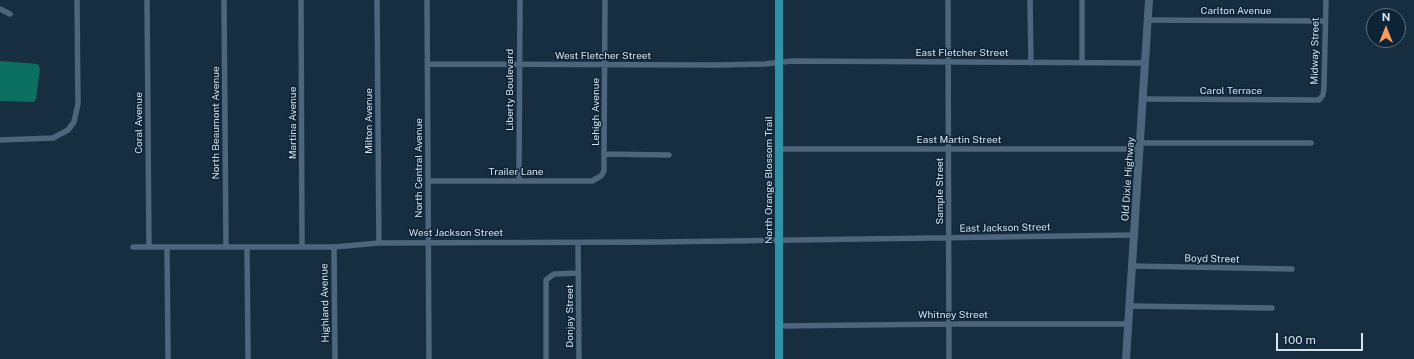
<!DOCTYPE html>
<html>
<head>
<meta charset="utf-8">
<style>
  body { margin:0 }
  #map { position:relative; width:1414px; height:359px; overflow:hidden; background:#172d40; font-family:"Public Sans",sans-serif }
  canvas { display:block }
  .north { position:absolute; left:1366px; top:8px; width:40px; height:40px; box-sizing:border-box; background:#0d2336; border:1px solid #5d6f80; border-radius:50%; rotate:0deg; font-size:11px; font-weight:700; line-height:16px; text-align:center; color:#d5e2ef }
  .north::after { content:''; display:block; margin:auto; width:14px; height:18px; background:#fd9c56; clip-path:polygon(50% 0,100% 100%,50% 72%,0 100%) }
  .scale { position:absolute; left:1276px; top:333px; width:87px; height:18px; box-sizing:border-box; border:2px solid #d5e2ef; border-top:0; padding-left:5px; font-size:12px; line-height:14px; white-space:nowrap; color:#d5e2ef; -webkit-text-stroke:3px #0d2336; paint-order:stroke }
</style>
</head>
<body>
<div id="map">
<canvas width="1414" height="359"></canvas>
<div class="north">N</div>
<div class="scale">100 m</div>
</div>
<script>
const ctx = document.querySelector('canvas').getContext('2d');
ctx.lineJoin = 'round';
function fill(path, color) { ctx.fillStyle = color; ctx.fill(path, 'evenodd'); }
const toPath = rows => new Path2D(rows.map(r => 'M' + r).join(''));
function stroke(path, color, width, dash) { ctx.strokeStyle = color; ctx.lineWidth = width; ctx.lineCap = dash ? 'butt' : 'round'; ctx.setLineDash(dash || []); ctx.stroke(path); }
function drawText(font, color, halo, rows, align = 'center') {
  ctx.font = font + ' "Public Sans",sans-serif'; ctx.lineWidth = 3; ctx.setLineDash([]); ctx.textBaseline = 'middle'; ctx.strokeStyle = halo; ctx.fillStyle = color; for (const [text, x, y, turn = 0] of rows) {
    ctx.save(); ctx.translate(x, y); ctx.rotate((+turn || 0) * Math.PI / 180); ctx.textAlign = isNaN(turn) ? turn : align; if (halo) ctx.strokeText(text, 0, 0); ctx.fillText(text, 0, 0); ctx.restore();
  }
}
fill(toPath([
  [0,61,38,64,40,69,36,99,34,102,0,101]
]), '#0b7060');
stroke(toPath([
  [147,0,149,247],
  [224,0,226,247],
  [301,0,302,246],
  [377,0,379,243],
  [427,0,429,359],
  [948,0,949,359],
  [1030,0,1031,63],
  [0,9,10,14],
  [1147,20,1324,21],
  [1082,63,1082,0],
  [428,64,718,65,765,64,792,61,1144,63],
  [1142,99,1319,100,1323,95,1324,88,1326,0],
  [0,140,53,138,68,130,74,122,78,104,77,0],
  [1140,143,1311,143],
  [779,149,1140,149],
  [604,154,669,155],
  [519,180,520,0],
  [428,181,592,181,601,176,604,171,604,154,605,0],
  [578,243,579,359],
  [133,247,334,247,379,243,660,242,1134,235],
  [167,247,168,359],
  [247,247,248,359],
  [334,247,335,359],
  [1132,266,1292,269],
  [1129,306,1272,308],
  [779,326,950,324,1128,324],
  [546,359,546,280,554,274,578,273]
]), '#4e667c', 5.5);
stroke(toPath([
  [1126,359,1149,0]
]), '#4e667c', 8);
stroke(toPath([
  [779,0,779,359]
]), '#2e92a9', 8);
drawText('10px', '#d5e2ef', '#0d2336', [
  ["Carlton Avenue",1236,11],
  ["Midway Street",1315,51,-89],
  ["East Fletcher Street",962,53],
  ["West Fletcher Street",603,56],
  ["Liberty Boulevard",510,90,-90],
  ["Carol Terrace",1231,91],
  ["Lehigh Avenue",596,112,-90],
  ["Milton Avenue",369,121,-90],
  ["Coral Avenue",139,123,-90],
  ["North Beaumont Avenue",216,123,-90],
  ["Martina Avenue",293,123,-90],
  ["East Martin Street",959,140],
  ["North Central Avenue",419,168,-90],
  ["Trailer Lane",516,172],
  ["Old Dixie Highway",1128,179,-86],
  ["North Orange Blossom Trail",769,180,-90],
  ["Sample Street",940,191,-90],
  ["East Jackson Street",1005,228,-1],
  ["West Jackson Street",456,233],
  ["Boyd Street",1212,259,1],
  ["Highland Avenue",325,303,-91],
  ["Whitney Street",953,315],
  ["Donjay Street",570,316,-90]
]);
</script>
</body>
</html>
